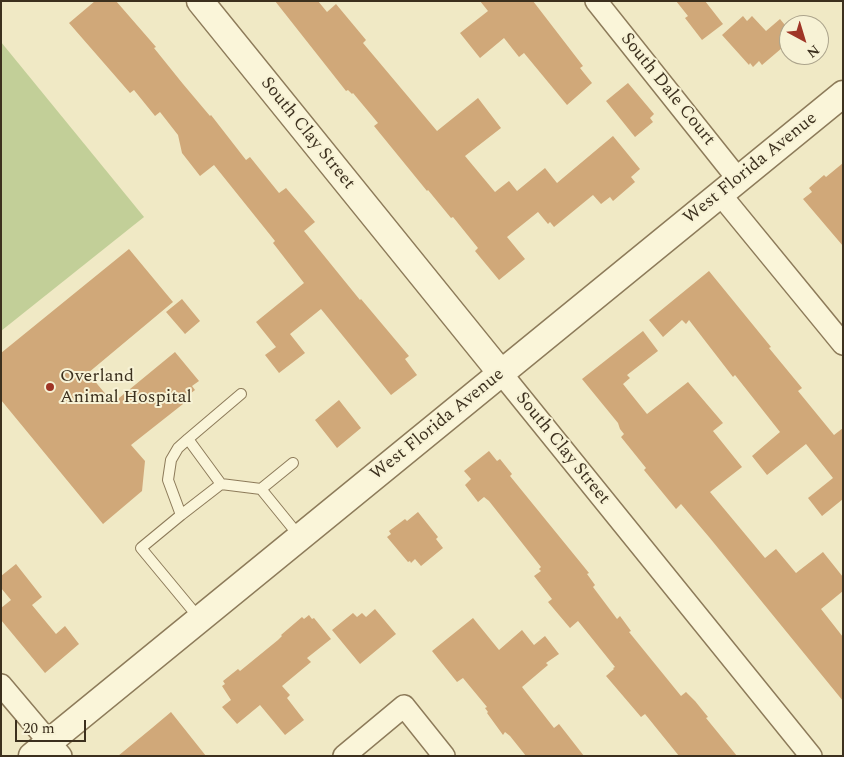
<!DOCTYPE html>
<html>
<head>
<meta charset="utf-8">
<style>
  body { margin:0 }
  #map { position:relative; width:844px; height:757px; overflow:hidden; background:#f0e9c5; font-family:Spectral,serif }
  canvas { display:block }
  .frame { position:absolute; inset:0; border:2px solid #3c301e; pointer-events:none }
  .north { position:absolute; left:779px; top:15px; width:50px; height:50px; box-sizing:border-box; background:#f7f2d5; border:1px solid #aca48c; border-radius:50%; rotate:141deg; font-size:14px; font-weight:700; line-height:20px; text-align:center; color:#3c301e }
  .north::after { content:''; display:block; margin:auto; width:18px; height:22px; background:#9f3526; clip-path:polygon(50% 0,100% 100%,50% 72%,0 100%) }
  .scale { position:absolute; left:15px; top:720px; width:71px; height:22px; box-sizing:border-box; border:2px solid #3c301e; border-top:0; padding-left:6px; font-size:15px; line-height:18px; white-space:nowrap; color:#3c301e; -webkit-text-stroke:4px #f7f2d5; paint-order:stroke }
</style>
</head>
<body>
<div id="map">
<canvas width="844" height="757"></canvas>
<div class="frame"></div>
<div class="north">N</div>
<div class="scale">20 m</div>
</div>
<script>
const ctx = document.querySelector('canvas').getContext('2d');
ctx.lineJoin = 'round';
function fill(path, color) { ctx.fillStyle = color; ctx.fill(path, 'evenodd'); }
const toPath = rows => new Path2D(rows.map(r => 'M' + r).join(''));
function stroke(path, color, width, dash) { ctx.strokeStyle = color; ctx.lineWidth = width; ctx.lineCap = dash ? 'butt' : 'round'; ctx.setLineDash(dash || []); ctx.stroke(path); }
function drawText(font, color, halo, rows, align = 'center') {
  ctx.font = font + ' Spectral,serif'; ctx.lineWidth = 4; ctx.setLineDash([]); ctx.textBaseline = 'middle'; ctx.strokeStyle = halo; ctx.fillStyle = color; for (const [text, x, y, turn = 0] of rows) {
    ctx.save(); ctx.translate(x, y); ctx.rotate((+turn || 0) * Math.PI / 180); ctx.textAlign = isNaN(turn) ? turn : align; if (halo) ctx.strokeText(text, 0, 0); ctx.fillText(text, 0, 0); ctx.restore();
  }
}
fill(toPath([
  [1,42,144,217,1,331]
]), '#c2cf98');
fill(toPath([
  [95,1,116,1,156,47,154,48,183,84,210,116,211,115,246,160,250,157,279,193,286,188,315,222,304,231,360,300,361,299,409,356,405,359,417,375,391,395,321,309,290,334,305,353,279,373,265,355,276,347,256,322,304,283,273,243,275,241,214,165,200,176,182,153,178,135,160,112,155,116,134,90,130,93,69,23],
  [275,1,318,1,327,12,336,4,366,40,363,43,437,131,478,98,501,128,465,156,495,192,509,181,517,191,545,168,557,183,613,136,640,169,631,177,635,182,613,201,610,197,601,204,593,195,554,227,550,222,548,224,538,212,507,237,525,259,499,280,475,251,478,248,453,217,451,218,428,190,427,191,374,126,378,123,353,93,352,94,348,90,346,91],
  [480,1,533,1,583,66,580,68,592,83,567,105,524,53,519,57,504,38,480,58,460,33,488,11],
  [676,1,705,1,723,24,702,40,685,18,688,16],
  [743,16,747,21,752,16,766,31,780,19,789,30,789,42,762,65,759,61,753,67,750,63,749,65,722,35],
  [628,83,654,114,650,118,653,122,635,137,606,101],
  [843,163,843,246,803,199,812,192,809,188,824,175,826,177],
  [129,249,173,302,88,373,113,403,175,352,199,381,192,386,195,390,181,401,183,404,131,445,145,461,142,491,103,524,1,400,1,353],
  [709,271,771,347,769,348,802,388,798,391,834,435,843,428,843,499,822,516,808,498,833,478,806,444,767,475,752,456,780,432,735,375,733,377,689,320,686,324,682,320,663,337,649,320],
  [182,299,200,321,185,334,166,312],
  [643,331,658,351,627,375,630,378,623,384,647,414,688,382,723,423,713,431,742,467,710,492,765,558,776,549,796,573,823,552,843,577,843,591,821,609,843,637,843,701,709,537,681,504,676,509,644,470,646,468,621,437,624,434,620,429,618,423,582,379],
  [339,400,361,428,337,448,315,420],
  [489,451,497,461,500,459,512,474,510,476,589,573,587,574,595,585,593,587,617,619,620,616,631,631,629,632,681,696,686,692,695,701,708,717,706,718,737,756,679,756,645,714,641,717,606,676,614,669,613,668,615,667,578,621,570,628,548,602,552,599,534,576,541,571,539,569,541,567,489,501,484,497,478,502,465,485,471,479,464,471],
  [418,512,438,537,436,539,443,548,421,566,415,559,411,563,410,561,408,562,387,537,391,534,389,531,405,519,407,521],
  [16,564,42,597,32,605,56,634,65,626,79,644,45,673,1,620,1,608,11,600,1,588,1,576],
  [375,609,396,634,360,664,332,630,353,613,357,617,362,613,366,617],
  [309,615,312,619,314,618,331,639,307,658,311,662,282,686,290,695,287,698,304,720,285,735,260,705,237,724,222,707,231,700,222,686,225,684,223,681,238,669,240,671,278,640,282,636,281,635,302,617,304,619],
  [473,618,499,650,522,630,534,645,545,636,559,654,546,663,548,665,522,687,554,728,559,724,584,756,526,756,510,736,505,732,503,735,487,713,488,712,485,708,487,707,463,678,457,682,432,651],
  [171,712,206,756,118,756,152,728]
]), '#d0a879');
const service = toPath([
  [188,439,241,394],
  [261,489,293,463],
  [181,515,168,480,171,460,178,448,188,439,221,484],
  [199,618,141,548,181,515,221,484,261,489,300,537]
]);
const minor = toPath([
  [596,1,738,179],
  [720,194,843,344],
  [501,373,811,756],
  [1,685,61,756],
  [344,756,404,706,444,756]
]);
const tertiary = toPath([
  [200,1,501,373],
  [32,756,843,94]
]);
stroke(service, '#8d7b5a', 12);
stroke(minor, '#8d7b5a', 24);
stroke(tertiary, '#8d7b5a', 29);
stroke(service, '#faf5d9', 10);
stroke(minor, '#faf5d9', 21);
stroke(tertiary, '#faf5d9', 26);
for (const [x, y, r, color] of [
  [50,387,5,"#9f3526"]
]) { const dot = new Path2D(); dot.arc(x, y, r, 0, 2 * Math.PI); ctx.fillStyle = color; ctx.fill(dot); stroke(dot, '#f7f2d5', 2); }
drawText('18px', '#3c301e', '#f7f2d5', [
  ["South Dale Court",667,90,51],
  ["South Clay Street",307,134,51],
  ["West Florida Avenue",751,169,-39],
  ["West Florida Avenue",438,425,-39],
  ["South Clay Street",562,449,51]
]);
drawText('18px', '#3c301e', '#f7f2d5', [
  ["Overland",60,377],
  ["Animal Hospital",60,398]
], 'left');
</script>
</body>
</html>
